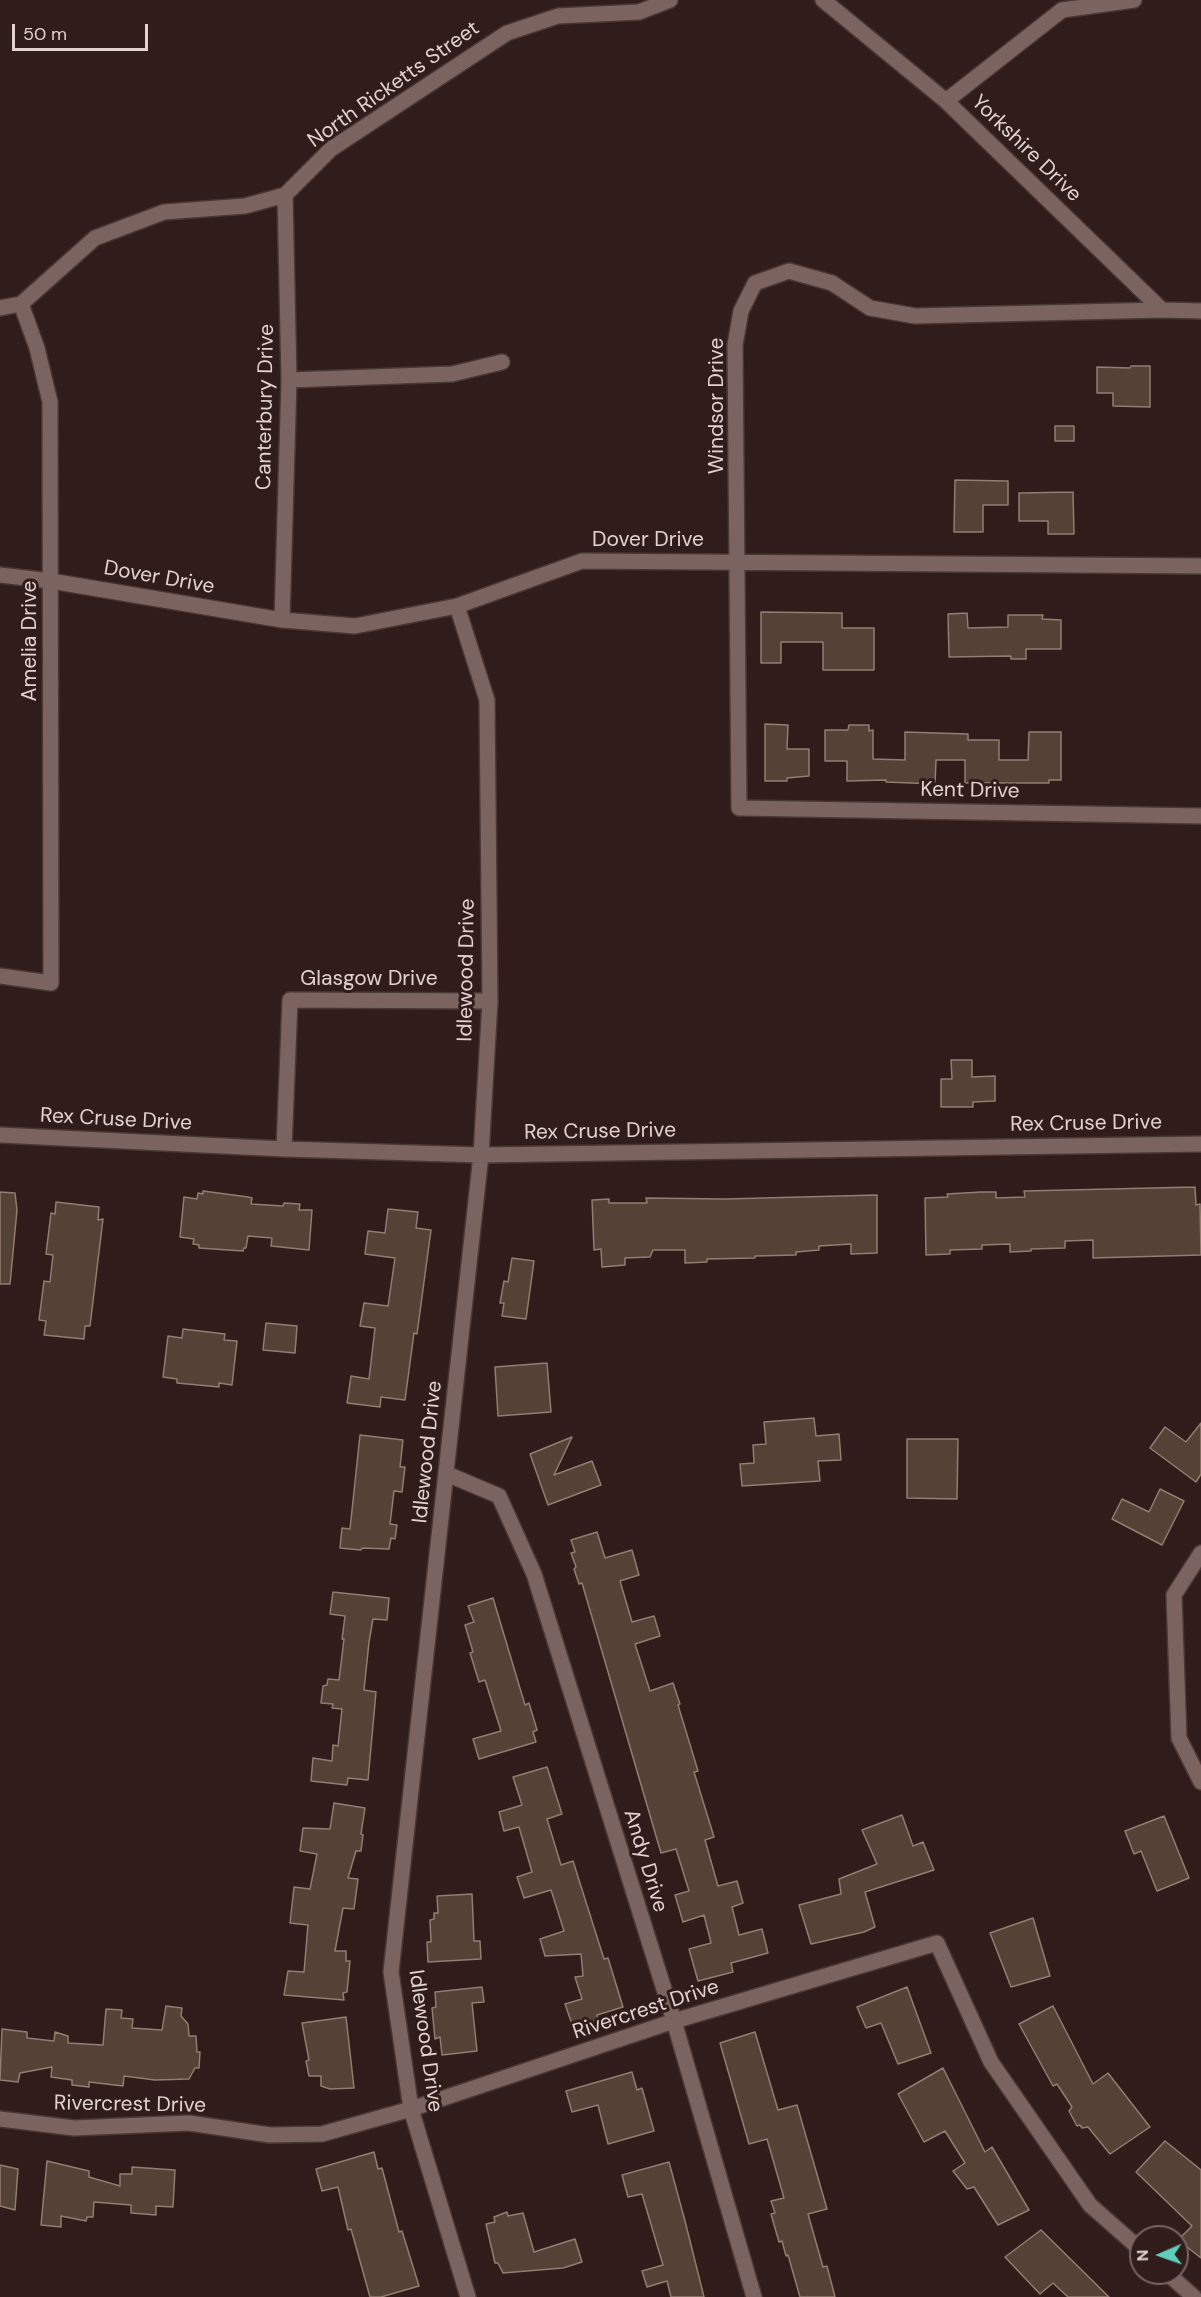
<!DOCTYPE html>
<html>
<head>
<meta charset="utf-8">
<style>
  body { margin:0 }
  #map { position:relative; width:1201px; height:2297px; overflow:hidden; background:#301c1a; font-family:"DM Sans",sans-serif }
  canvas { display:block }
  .north { position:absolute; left:1129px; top:2225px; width:60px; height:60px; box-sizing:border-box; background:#301c1a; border:2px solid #766563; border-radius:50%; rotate:268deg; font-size:16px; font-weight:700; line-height:24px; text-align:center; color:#e0d2d1 }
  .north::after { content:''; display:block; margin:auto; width:21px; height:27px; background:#5dceb9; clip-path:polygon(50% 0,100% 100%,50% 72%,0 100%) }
  .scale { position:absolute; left:12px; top:24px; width:136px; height:27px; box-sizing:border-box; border:3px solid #e0d2d1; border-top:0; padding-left:8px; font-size:18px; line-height:21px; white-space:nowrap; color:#e0d2d1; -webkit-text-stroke:4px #301c1a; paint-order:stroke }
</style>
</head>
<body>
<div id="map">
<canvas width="1201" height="2297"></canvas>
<div class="north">N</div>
<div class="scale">50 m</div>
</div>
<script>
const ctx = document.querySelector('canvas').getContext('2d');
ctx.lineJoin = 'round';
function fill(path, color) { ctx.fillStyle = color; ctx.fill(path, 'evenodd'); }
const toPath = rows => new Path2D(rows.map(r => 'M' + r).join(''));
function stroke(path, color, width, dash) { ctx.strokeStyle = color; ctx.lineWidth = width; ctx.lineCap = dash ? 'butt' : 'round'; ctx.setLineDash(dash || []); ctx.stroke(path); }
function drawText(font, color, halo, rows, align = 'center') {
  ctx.font = font + ' "DM Sans",sans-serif'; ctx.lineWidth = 6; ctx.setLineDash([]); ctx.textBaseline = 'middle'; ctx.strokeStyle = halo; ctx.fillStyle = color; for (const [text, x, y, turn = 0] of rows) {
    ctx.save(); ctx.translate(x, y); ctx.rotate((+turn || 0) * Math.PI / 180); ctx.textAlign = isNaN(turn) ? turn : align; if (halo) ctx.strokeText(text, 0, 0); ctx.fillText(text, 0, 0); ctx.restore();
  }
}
const building = toPath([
  [1131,366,1150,366,1150,407,1113,406,1113,393,1097,393,1097,367,1130,368,1131,366],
  [1055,426,1074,426,1074,441,1055,441,1055,426],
  [955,480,1008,481,1008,505,983,505,983,532,954,532,955,480],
  [1073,492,1074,534,1048,534,1048,521,1019,521,1019,493,1073,492],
  [761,612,842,613,842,628,874,628,874,670,823,670,823,642,781,642,781,663,761,663,761,612],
  [967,613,968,628,1008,627,1008,615,1043,615,1042,619,1061,620,1061,649,1026,649,1026,659,1011,659,1011,656,949,657,948,614,967,613],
  [765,724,788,725,787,749,809,749,809,776,787,778,787,781,765,781,765,724],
  [849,725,869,725,869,731,873,730,873,759,905,760,905,732,968,734,968,740,999,740,999,760,1028,760,1029,732,1061,732,1061,780,1049,780,1049,783,965,783,965,760,936,760,935,784,886,782,886,780,847,781,847,761,825,761,825,730,848,730,849,725],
  [951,1060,972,1060,972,1077,995,1076,995,1101,973,1102,973,1107,941,1107,941,1079,952,1079,951,1060],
  [1195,1187,1196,1205,1200,1204,1201,1255,1093,1258,1093,1240,1065,1241,1065,1248,1031,1249,1031,1251,1010,1252,1010,1244,982,1245,982,1249,950,1250,950,1254,926,1255,925,1198,948,1197,947,1194,981,1192,996,1192,996,1198,1025,1197,1024,1191,1195,1187],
  [203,1191,248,1197,252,1198,251,1204,283,1206,284,1203,300,1204,299,1210,312,1210,309,1250,271,1246,272,1238,248,1236,246,1248,244,1248,243,1251,199,1248,199,1245,193,1244,194,1239,180,1237,184,1197,197,1199,198,1193,203,1194,203,1191],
  [0,1192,15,1193,17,1210,10,1284,0,1284,0,1192],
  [877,1195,877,1253,851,1254,851,1244,819,1246,819,1250,796,1252,796,1255,755,1256,755,1258,707,1259,707,1262,685,1263,685,1250,653,1250,650,1257,625,1258,625,1265,602,1267,601,1249,594,1250,592,1200,609,1199,609,1203,647,1203,646,1198,725,1199,877,1195],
  [56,1202,99,1207,98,1220,103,1219,90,1326,85,1326,84,1339,44,1335,46,1321,39,1320,44,1281,50,1282,53,1255,46,1254,51,1213,55,1214,56,1202],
  [388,1209,418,1212,416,1228,431,1230,417,1334,414,1333,405,1400,381,1397,380,1407,347,1403,351,1376,369,1379,375,1328,360,1326,364,1303,388,1306,395,1258,365,1254,368,1231,385,1233,388,1209],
  [512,1258,534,1261,526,1319,502,1316,504,1303,500,1303,504,1281,508,1282,512,1258],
  [266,1323,297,1326,295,1353,263,1350,266,1323],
  [183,1329,225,1334,224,1340,237,1341,232,1385,219,1383,219,1387,177,1383,177,1379,163,1377,168,1336,182,1338,183,1329],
  [547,1363,551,1412,498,1416,495,1367,547,1363],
  [814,1418,816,1436,839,1434,841,1460,818,1461,820,1481,742,1486,740,1464,754,1463,753,1445,766,1444,764,1422,814,1418],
  [1201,1423,1201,1474,1196,1482,1150,1448,1165,1427,1186,1442,1201,1423],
  [360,1435,403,1440,400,1467,405,1467,402,1492,394,1491,390,1524,397,1525,395,1539,391,1538,389,1549,362,1548,361,1550,340,1548,342,1528,350,1529,360,1435],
  [572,1437,554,1475,592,1461,601,1485,548,1505,530,1454,572,1437],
  [907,1439,958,1439,957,1499,907,1498,907,1439],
  [1160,1489,1184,1501,1162,1545,1112,1519,1122,1499,1149,1512,1160,1489],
  [597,1532,605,1558,632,1550,639,1575,620,1581,632,1622,654,1616,660,1636,635,1644,650,1691,673,1683,680,1704,678,1705,698,1771,694,1772,714,1837,705,1840,718,1886,737,1881,743,1903,732,1907,739,1935,762,1929,768,1953,731,1963,733,1972,698,1981,689,1949,711,1943,704,1915,683,1922,675,1895,689,1891,676,1849,661,1853,582,1583,579,1584,574,1569,576,1567,571,1553,575,1552,571,1540,597,1532],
  [333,1592,389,1598,387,1620,373,1619,369,1642,364,1690,376,1692,368,1780,348,1778,347,1785,311,1781,313,1758,332,1761,333,1745,338,1746,342,1709,332,1708,333,1704,321,1703,323,1686,327,1685,328,1679,339,1680,344,1639,342,1639,345,1616,330,1614,333,1592],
  [493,1598,525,1705,529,1703,537,1730,533,1732,536,1742,479,1759,473,1739,501,1731,485,1680,479,1682,470,1653,473,1652,465,1625,474,1622,468,1606,493,1598],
  [547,1767,562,1814,547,1819,561,1865,573,1861,604,1959,608,1958,623,2007,597,2015,598,2020,573,2027,565,2004,582,1999,575,1977,583,1976,581,1954,545,1956,540,1939,564,1931,551,1890,524,1898,517,1877,532,1872,519,1827,504,1831,499,1812,522,1805,513,1777,547,1767],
  [334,1803,365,1808,361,1834,363,1835,361,1851,356,1851,348,1878,358,1879,354,1909,343,1908,335,1951,346,1951,346,1961,350,1961,347,1992,343,1993,344,2000,284,1995,288,1971,304,1972,308,1925,290,1923,294,1887,310,1889,317,1854,300,1851,303,1828,330,1829,334,1803],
  [902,1815,913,1846,923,1842,934,1870,865,1892,875,1927,864,1932,811,1944,799,1905,841,1894,839,1879,877,1864,862,1830,902,1815],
  [1164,1816,1189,1878,1157,1891,1141,1851,1134,1854,1125,1831,1164,1816],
  [472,1894,474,1941,480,1941,481,1959,428,1962,427,1942,431,1942,430,1920,434,1919,434,1913,438,1913,437,1896,472,1894],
  [1033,1918,1050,1976,1011,1987,990,1933,1033,1918],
  [482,1987,484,2002,472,2003,477,2051,442,2055,440,2037,435,2039,432,2008,436,2007,435,1992,482,1987],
  [907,1987,931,2053,898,2064,881,2023,866,2028,857,2007,907,1987],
  [166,2006,182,2008,181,2016,188,2024,189,2036,196,2036,197,2052,200,2052,199,2068,195,2068,189,2079,155,2080,124,2076,123,2086,89,2082,89,2087,72,2085,72,2080,51,2077,52,2067,20,2073,18,2082,0,2080,2,2029,27,2032,27,2038,54,2041,55,2032,68,2036,68,2043,103,2045,106,2009,122,2010,121,2018,133,2019,132,2028,162,2030,166,2006],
  [1053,2006,1093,2084,1108,2073,1150,2127,1110,2154,1088,2127,1082,2128,1080,2125,1077,2126,1069,2111,1072,2107,1057,2084,1053,2086,1019,2024,1053,2006],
  [346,2017,354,2088,330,2089,321,2086,321,2076,309,2076,306,2061,309,2060,302,2023,346,2017],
  [755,2032,778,2110,797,2105,827,2209,808,2214,823,2267,827,2266,835,2297,800,2297,788,2255,786,2256,782,2241,779,2242,771,2214,775,2213,771,2201,784,2198,767,2139,749,2144,720,2043,755,2032],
  [943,2068,985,2152,992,2147,1029,2210,998,2225,974,2187,967,2189,953,2171,965,2163,945,2131,924,2142,898,2094,943,2068],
  [632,2072,637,2090,642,2088,654,2131,608,2144,598,2105,572,2112,566,2091,632,2072],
  [1165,2141,1201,2170,1201,2258,1178,2240,1192,2226,1136,2172,1165,2141],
  [374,2152,378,2169,382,2168,399,2232,402,2231,419,2286,381,2297,370,2297,351,2229,348,2230,338,2187,322,2191,316,2169,374,2152],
  [47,2161,89,2171,89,2177,120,2186,120,2174,132,2174,132,2167,175,2170,173,2207,156,2206,156,2215,131,2213,131,2205,94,2202,93,2217,87,2217,86,2221,61,2216,61,2227,41,2225,47,2161],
  [669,2162,685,2221,704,2297,671,2297,667,2281,647,2287,642,2271,663,2265,642,2194,628,2197,622,2175,669,2162],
  [0,2165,18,2169,15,2210,0,2206,0,2165],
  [507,2212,508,2216,523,2213,534,2252,575,2239,582,2262,563,2268,503,2273,498,2263,495,2263,486,2224,495,2222,494,2217,507,2212],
  [1041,2230,1109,2297,1068,2297,1053,2283,1040,2294,1005,2257,1041,2230]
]);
fill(building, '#544236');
stroke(building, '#927d70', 1.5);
const street = toPath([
  [823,0,946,101,1162,310,1201,311],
  [946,101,1062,10,1134,0],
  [0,308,21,304,95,238,164,212,245,206,285,195,331,149,507,33,558,16,639,12,670,0],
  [1162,310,915,316,870,308,832,283,789,271,755,283,741,311,735,345,739,808,1201,816],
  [289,380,452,374,502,362],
  [0,575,51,581,282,620,355,626,457,606,582,561,1201,566],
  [457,606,487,700,490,1001,481,1155,391,1972,411,2109,468,2297],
  [282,620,289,380,285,195],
  [0,976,51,983,50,402,37,348,21,304],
  [0,1135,284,1149,481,1155,1201,1144],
  [284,1149,290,1000,490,1001],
  [447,1474,499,1496,534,1574,674,2021,754,2297],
  [1201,1553,1174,1595,1179,1738,1201,1782],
  [0,2119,74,2128,189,2123,270,2135,322,2134,411,2109,674,2021,937,1943,991,2062,1090,2205,1141,2250],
  [1167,2273,1194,2297]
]);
stroke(street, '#473736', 18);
stroke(street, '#7b6360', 15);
drawText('21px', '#e0d2d1', '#301c1a', [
  ["North Ricketts Street",394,85,-35],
  ["Yorkshire Drive",1026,149,44],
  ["Windsor Drive",717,406,-90],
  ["Canterbury Drive",266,407,-89],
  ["Dover Drive",648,540],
  ["Dover Drive",159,578,10],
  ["Amelia Drive",30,641,-90],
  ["Kent Drive",970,791,1],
  ["Idlewood Drive",467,970,-89],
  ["Glasgow Drive",369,979],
  ["Rex Cruse Drive",116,1120,3],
  ["Rex Cruse Drive",1086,1124,-1],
  ["Rex Cruse Drive",600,1132,-1],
  ["Idlewood Drive",428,1452,-84],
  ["Andy Drive",645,1861,73],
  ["Rivercrest Drive",646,2010,-18],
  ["Idlewood Drive",425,2041,82],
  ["Rivercrest Drive",130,2105,1]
]);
</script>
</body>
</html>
